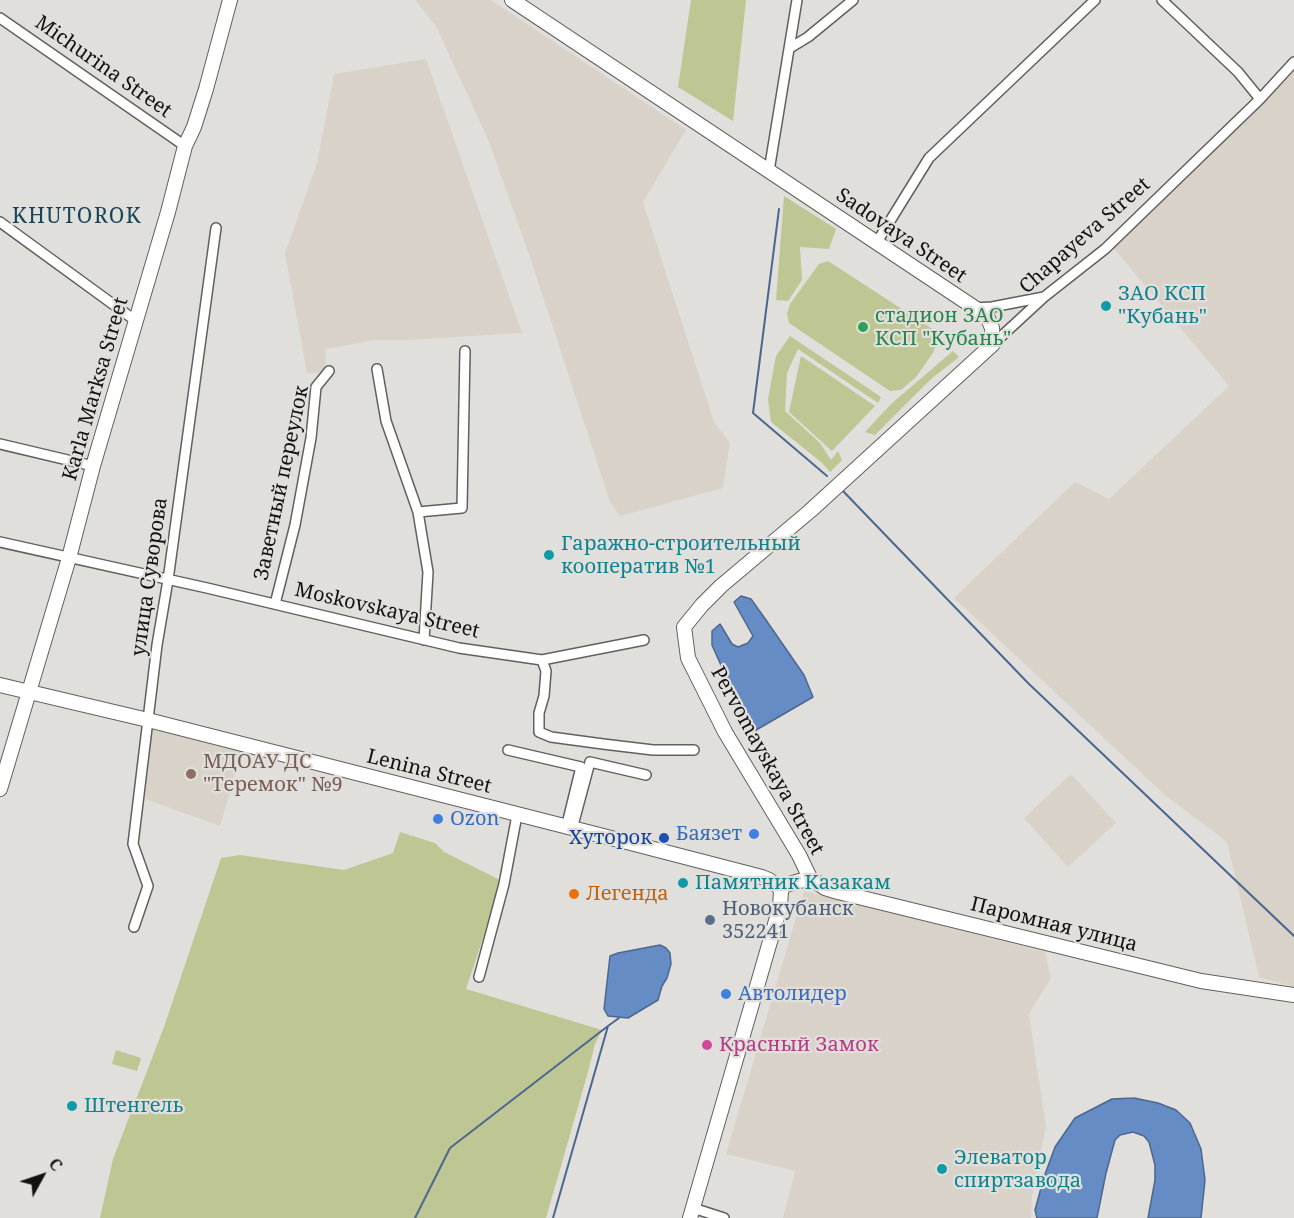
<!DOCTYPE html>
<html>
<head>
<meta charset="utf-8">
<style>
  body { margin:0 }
  #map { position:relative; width:1294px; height:1218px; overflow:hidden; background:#e1dfdb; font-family:"Noto Serif",serif }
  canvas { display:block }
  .north { position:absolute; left:12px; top:1146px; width:60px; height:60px; -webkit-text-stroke:4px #e1dfdb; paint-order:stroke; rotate:50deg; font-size:16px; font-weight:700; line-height:24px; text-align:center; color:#131211 }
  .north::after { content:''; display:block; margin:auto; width:21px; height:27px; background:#131211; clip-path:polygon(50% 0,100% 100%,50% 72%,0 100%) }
</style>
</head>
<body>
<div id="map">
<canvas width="1294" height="1218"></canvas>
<div class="north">С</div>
</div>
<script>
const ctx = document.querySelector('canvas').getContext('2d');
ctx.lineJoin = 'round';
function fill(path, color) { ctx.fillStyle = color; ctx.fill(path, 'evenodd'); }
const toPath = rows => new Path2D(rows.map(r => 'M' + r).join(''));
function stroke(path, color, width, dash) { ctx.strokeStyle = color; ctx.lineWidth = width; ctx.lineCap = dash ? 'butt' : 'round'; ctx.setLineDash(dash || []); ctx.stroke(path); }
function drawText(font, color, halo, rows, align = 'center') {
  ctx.font = font + ' "Noto Serif",serif'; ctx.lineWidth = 4.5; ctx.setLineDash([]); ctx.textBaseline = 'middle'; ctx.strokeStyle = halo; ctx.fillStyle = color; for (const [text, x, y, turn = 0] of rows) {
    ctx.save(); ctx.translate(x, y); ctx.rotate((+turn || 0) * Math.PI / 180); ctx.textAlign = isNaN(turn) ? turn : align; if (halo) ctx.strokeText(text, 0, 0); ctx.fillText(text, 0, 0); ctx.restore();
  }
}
fill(toPath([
  [415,0,491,0,686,130,643,202,714,422,730,443,723,488,620,516,610,502,532,263,489,142,436,26],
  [426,59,522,333,406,340,376,340,326,349,325,372,307,373,285,253,317,163,334,74],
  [1294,67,1294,987,1259,977,1227,842,1165,795,954,598,1075,482,1109,499,1229,386,1112,246],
  [152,726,242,749,220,826,145,799],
  [1071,774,1116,823,1068,867,1024,818],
  [804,891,1045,952,1051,978,1029,1014,1046,1127,1032,1197,1031,1218,783,1218,795,1171,726,1154]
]), '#d9d2c9');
fill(toPath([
  [691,0,746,0,733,121,678,87],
  [784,196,836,229,829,249,800,247,802,280,788,301,776,300],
  [828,261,937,332,938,341,933,353,916,377,901,390,890,391,789,323,787,314,790,304,819,264],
  [790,336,881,397,878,403,798,349,787,373,785,411,820,443,831,460,838,451,842,460,830,472,821,462,771,422,768,399,776,356],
  [953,351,959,357,931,379,875,435,865,432,891,404],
  [801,356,875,406,832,451,789,412],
  [400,832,435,843,444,852,502,881,466,989,602,1030,595,1044,588,1072,546,1218,100,1218,113,1159,164,1027,221,858,240,855,344,870,393,853],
  [116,1050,141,1058,137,1071,112,1064]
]), '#bec693');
const water = toPath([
  [741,596,751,599,766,620,804,675,813,697,751,733,712,645,712,631,720,624,732,644,738,647,748,643,753,636,734,602,741,596],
  [660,945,666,948,670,953,671,964,667,978,662,986,658,1000,628,1018,608,1016,604,1009,610,956,618,953,660,945],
  [1134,1098,1158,1103,1176,1110,1190,1123,1201,1149,1205,1180,1201,1218,1148,1218,1155,1180,1155,1165,1149,1142,1144,1136,1133,1132,1120,1135,1115,1140,1106,1173,1097,1218,1037,1218,1035,1210,1044,1177,1055,1147,1075,1118,1112,1099,1134,1098]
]);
fill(water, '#658cc5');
stroke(water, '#4c678f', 1.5);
stroke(toPath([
  [779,209,753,413,827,476],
  [842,490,1028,683,1294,936],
  [415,1218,450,1148,608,1026],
  [553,1218,608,1026,619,1018]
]), '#4c678f', 2);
const street = toPath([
  [1162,0,1238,72,1260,99],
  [0,18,185,146],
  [790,48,808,37,853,0],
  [769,171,797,0],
  [0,222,136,321],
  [877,242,929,158,1095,0],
  [975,308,992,307,1044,297],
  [993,344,1044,297,1105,249,1260,99,1294,62],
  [377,369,386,421,418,512,428,572,424,640],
  [0,444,93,466],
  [418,512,462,508,465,351],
  [0,542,207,588,459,648,542,660,546,671,544,696,539,713,539,732,551,737,603,744,653,750,694,750],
  [275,604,295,525,311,438,316,387,329,371],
  [542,660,644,640],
  [508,750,581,767,566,828],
  [572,829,590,762,646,775],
  [134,927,148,886,133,844,157,645,168,580,216,228],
  [479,977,504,884,517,815],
  [693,1208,724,1218]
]);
const secondary = toPath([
  [512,0,987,316,992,328,993,344,810,511,721,586,702,605,684,627,688,658,725,732,799,855,810,878,825,888,838,892,1201,981,1294,995],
  [0,685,148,720,619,840,762,877,769,880,779,887,810,878],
  [0,789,69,558,93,466,168,212,185,146,194,127,206,89,230,0],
  [690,1218,780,907,781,891,779,887]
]);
stroke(street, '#61605d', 12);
stroke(secondary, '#61605d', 16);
stroke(street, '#fff', 9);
stroke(secondary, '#fff', 14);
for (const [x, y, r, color] of [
  [1106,306,6,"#0f9aa8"],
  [863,327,6,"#2e9e5b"],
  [549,555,6,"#0f9aa8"],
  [191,774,6,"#8d6e63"],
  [438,819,6,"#3f7fe0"],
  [754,834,6,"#3f7fe0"],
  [664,838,6,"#1a4fb4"],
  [683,883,6,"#0f9aa8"],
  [574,894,6,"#e8710a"],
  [710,920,6,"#5c6f8a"],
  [726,994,6,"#3f7fe0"],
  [707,1045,6,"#d1479c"],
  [72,1106,6,"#0f9aa8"],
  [942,1169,6,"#0f9aa8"]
]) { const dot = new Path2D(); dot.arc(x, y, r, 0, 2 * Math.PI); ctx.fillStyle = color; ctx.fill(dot); stroke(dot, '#e1dfdb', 2); }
drawText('20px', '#131211', '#e1dfdb', [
  ["Michurina Street",103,67,35],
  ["Sadovaya Street",901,236,34],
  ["Chapayeva Street",1085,236,-41],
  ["Karla Marksa Street",96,389,-74],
  ["Заветный переулок",282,483,-78],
  ["улица Суворова",150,577,-82],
  ["Moskovskaya Street",387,611,13],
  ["Pervomayskaya Street",767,761,61],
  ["Lenina Street",429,772,14],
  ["Паромная улица",1054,925,14]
]);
drawText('20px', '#0d838f', '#e1dfdb', [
  ["ЗАО КСП",1118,294],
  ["\"Кубань\"",1118,317],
  ["Гаражно-строительный",561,544],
  ["кооператив №1",561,567],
  ["Памятник Казакам",695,883],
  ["Штенгель",84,1106],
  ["Элеватор",954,1158],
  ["спиртзавода",954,1181]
], 'left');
drawText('20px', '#27864d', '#e1dfdb', [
  ["стадион ЗАО",875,316],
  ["КСП \"Кубань\"",875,339]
], 'left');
drawText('20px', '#785e54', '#e1dfdb', [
  ["МДОАУ ДС",203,762],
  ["\"Теремок\" №9",203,785]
], 'left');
drawText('20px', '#366cbe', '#e1dfdb', [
  ["Ozon",450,819],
  ["Баязет",742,834,"right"],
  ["Автолидер",738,994]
], 'left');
drawText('20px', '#164399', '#e1dfdb', [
  ["Хуторок",652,838]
], 'right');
drawText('20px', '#c56008', '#e1dfdb', [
  ["Легенда",586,894]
], 'left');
drawText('20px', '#4e5e75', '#e1dfdb', [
  ["Новокубанск",722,909],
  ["352241",722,932]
], 'left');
drawText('20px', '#b23c85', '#e1dfdb', [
  ["Красный Замок",719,1045]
], 'left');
ctx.letterSpacing = '1.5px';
drawText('21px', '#164559', '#e1dfdb', [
  ["KHUTOROK",77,217]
]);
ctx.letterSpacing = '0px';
</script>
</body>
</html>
